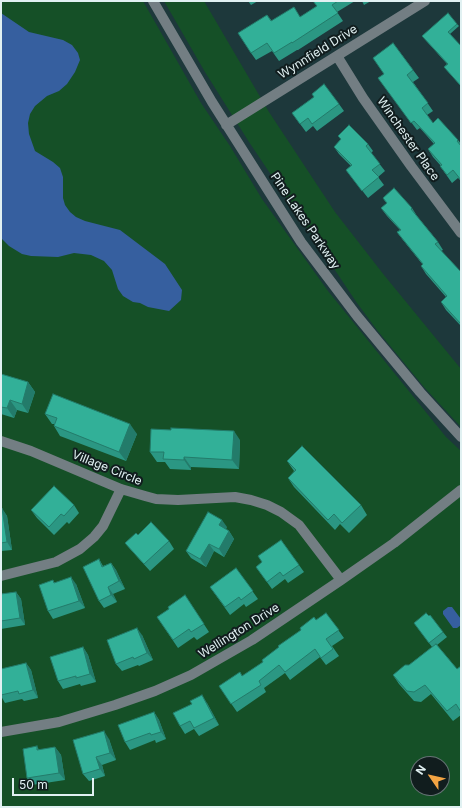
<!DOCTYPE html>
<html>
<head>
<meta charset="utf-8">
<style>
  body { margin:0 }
  #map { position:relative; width:462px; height:808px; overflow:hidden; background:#1d383b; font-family:Inter,sans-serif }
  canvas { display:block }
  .frame { position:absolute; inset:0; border:2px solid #e1f1f2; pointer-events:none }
  .north { position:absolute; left:410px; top:756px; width:40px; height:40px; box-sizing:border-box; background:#111d1e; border:1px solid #647273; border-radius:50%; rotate:304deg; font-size:11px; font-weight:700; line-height:16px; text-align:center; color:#e1f1f2 }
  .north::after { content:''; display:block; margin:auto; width:14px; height:18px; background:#f3a443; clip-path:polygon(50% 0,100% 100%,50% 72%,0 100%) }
  .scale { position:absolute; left:12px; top:778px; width:82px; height:18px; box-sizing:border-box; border:2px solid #e1f1f2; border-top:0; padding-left:5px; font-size:12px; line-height:14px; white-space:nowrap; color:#e1f1f2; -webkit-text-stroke:3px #111d1e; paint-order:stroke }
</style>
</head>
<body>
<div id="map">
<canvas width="462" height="808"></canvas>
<div class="frame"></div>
<div class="north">N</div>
<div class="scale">50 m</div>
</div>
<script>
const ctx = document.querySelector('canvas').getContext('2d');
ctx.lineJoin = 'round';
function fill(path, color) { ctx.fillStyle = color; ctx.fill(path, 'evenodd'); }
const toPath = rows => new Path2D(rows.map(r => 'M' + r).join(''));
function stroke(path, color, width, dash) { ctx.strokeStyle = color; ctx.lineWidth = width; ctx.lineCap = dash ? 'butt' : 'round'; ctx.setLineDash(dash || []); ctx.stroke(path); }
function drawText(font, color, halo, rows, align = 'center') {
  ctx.font = font + ' Inter,sans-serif'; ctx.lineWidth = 4; ctx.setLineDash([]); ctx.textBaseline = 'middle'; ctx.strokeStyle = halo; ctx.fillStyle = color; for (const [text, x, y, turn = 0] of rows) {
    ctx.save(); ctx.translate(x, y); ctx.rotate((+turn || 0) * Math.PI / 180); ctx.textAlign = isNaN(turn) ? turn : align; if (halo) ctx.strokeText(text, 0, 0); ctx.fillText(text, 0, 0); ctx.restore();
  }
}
fill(toPath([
  [1,1,143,1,201,103,230,146,262,199,328,291,446,437,461,451,461,807,1,807],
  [418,764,442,764,442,788,418,788],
  [164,1,204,1,269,112,335,212,384,275,461,369,461,427,424,387,377,330,357,303,249,142,205,72]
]), '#155027');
fill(toPath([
  [1,13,29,32,63,40,72,45,78,53,80,60,75,72,67,84,59,91,47,96,35,106,30,114,28,123,29,134,35,151,53,162,60,168,63,177,63,198,65,205,70,212,76,217,85,221,120,230,165,264,182,290,181,300,169,311,148,307,140,303,133,302,123,296,118,289,112,270,104,261,91,255,74,253,58,257,31,256,22,254,9,246,1,238],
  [448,607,452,607,461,619,461,625,457,628,453,628,443,614,443,611]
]), '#365f9f');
stroke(toPath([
  [153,1,212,102,301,242,357,316,420,392,461,437],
  [337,56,363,98,411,166,461,233],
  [226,125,425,1],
  [1,441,31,451,121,489,145,496,156,499,178,500,235,497,251,500,267,505,281,512,299,525,341,580],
  [1,576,56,562,80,549,94,537,103,526,121,489],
  [1,732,59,722,115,705,155,691,191,675,252,640,341,580,394,543,461,490]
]), '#737e83', 10);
fill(toPath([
  [248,1,258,1,251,5],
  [313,1,355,1,337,12,343,21,298,50,297,50,279,61,272,51,256,60,251,53,267,15,272,21,300,17,317,6],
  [362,1,371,1,364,5],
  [457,24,459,26,450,34,461,46,461,86,444,67,447,64,422,36],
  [393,43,419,78,413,82,433,111,427,115,433,123,458,140,461,144,461,181,458,178,452,183,440,166,441,166,433,157,428,149,434,144,420,128,417,130,378,78,384,74],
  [314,97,339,104,344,111,317,131,313,126,306,132,292,113],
  [338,136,368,144,373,151,371,153,385,171,378,177,384,185,368,198,346,170,351,166,339,154,334,147,341,140],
  [383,198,412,208,417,216,438,242,443,250,441,251,461,272,461,326,446,310,441,302,446,297,426,274,421,266,423,265,403,240,397,232,400,230,387,216,381,208,387,204],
  [1,374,28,382,35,392,28,413,17,410,14,418,1,414],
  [45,414,137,434,126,461,60,436,54,426,54,424,52,424],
  [240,440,239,469,191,467,191,470,170,469,165,462,157,462,150,452],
  [287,461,361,505,367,515,349,533,340,524,335,530,294,487,288,478,294,471],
  [74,505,79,513,69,524,67,522,54,535,37,518,31,510],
  [1,508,7,516,12,550,1,551],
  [227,527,226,529,229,531,234,539,224,557,214,551,206,567,191,558,186,551],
  [138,535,169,541,174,549,150,571,131,550,125,543],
  [281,540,304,572,288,583,285,579,272,589,256,567,262,562],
  [99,559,103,566,111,563,116,570,125,589,113,594,117,602,104,608,99,601],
  [236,568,258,599,246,607,244,604,230,615,210,587],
  [54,582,76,584,85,608,53,619,48,611],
  [16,592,21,599,25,625,1,629,1,594],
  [185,595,209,632,197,640,194,637,178,648,157,617,169,609],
  [326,613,344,638,332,646,339,656,326,665,320,657,290,680,285,673,264,688,266,692,237,712,219,686,242,676,263,662],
  [414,623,443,632,447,637,437,645,457,669,461,666,461,715,453,721,431,694,421,702,414,701,399,684,393,675,409,665,432,647],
  [142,635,153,660,139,666,138,665,122,671,116,664],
  [83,647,88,655,96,682,81,686,80,684,63,689,58,681],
  [26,663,31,670,38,698,24,701,22,699,5,703,1,696,1,669],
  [207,703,219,725,199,736,194,729,185,734,180,726],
  [154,712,159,720,166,739,156,743,155,740,130,750,125,742],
  [109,739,116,760,102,765,105,776,89,781,83,774],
  [37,746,39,750,55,747,61,755,65,780,32,785,27,778]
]), '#2b9783');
fill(toPath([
  [28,382,35,392,28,413,22,404],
  [10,400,17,410,14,418,7,408],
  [130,424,137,434,126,461,119,452],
  [234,431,240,440,239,469,232,460],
  [184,457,191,467,191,470,184,460],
  [2,508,7,516,12,550,7,542],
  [222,520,227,527,224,533,219,525],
  [229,531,234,539,224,557,219,549],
  [209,544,214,551,206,567,200,559],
  [111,563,116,570,125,589,119,581],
  [71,577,76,584,85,608,79,601],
  [108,587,113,594,117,602,111,595],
  [16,592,21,599,25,625,20,618],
  [137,628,142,635,153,660,147,653],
  [83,647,88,655,96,682,90,674],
  [26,663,31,670,38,698,33,690],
  [202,695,207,703,219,725,214,718],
  [154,712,159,720,166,739,161,732],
  [104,731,109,739,116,760,110,753],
  [55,747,61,755,65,780,59,773],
  [96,757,102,765,105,776,100,769]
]), '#237b6a');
const building = toPath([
  [313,1,338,1,332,5,338,13,292,43,292,42,274,53,267,43,251,53,238,33,267,15,271,21,294,7,300,17,317,6,313,1],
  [448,13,457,24,448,32,461,46,461,86,444,67,448,64,422,36,448,13],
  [393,43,413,70,407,75,428,103,422,108,433,123,438,118,458,140,457,141,461,146,461,180,453,170,447,175,440,166,442,165,428,149,435,143,414,121,411,123,378,78,384,74,373,58,393,43],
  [324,84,339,104,312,124,308,118,300,124,292,113,314,97,312,94,324,84],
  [349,125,368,144,366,146,380,164,372,170,379,177,362,191,346,170,352,165,334,147,341,139,338,136,349,125],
  [394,188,412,208,411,209,438,242,435,244,461,272,461,324,441,302,447,296,421,266,423,264,397,232,401,230,381,208,387,203,383,198,394,188],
  [1,374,28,382,22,404,10,400,7,408,1,407,1,374],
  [53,394,130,424,119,452,54,426,57,418,45,414,53,394],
  [171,428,234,431,232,460,184,457,184,460,163,459,164,452,150,452,151,429,171,430,171,428],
  [302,446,361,505,342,523,334,514,328,520,288,478,296,470,287,461,302,446],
  [54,486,74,505,64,516,61,514,49,527,31,510,54,486],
  [1,508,2,508,7,542,1,543,1,508],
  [208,512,222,520,219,525,229,531,219,549,209,544,200,559,186,551,208,512],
  [151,522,169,541,144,564,125,543,136,533,138,535,151,522],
  [281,540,299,565,283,576,280,572,267,582,256,567,262,562,258,556,281,540],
  [99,559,102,567,111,563,119,581,108,587,111,595,99,601,83,567,99,559],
  [236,568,253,591,241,600,239,597,225,607,210,587,236,568],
  [71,577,79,601,48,611,39,585,53,580,54,583,71,577],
  [16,592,20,618,1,621,1,594,16,592],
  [185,595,204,624,191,632,189,629,173,640,157,617,169,609,168,607,185,595],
  [326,613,339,630,326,639,333,649,321,658,315,649,285,672,279,665,259,681,261,685,231,704,219,686,240,672,242,676,263,662,262,660,279,647,278,646,301,630,300,628,314,617,316,620,326,613],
  [426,613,429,616,430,615,443,632,429,643,414,623,426,613],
  [137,628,147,653,134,659,133,657,116,664,107,640,137,628],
  [436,644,457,669,461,666,461,712,456,704,447,711,425,685,414,692,407,691,393,675,405,665,409,665,436,644],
  [83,647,90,674,76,678,76,676,58,681,50,657,83,647],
  [26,663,33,690,19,694,18,691,1,695,1,669,26,663],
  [202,695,214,718,194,728,190,721,180,726,173,713,192,704,190,701,202,695],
  [154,712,161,732,151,735,150,733,125,742,118,725,154,712],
  [104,731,110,753,96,757,100,769,83,774,73,740,104,731],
  [37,746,37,750,55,747,59,773,27,778,23,749,37,746]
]);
fill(building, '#32b098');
stroke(building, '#237b6a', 1);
drawText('12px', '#e1f1f2', '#111d1e', [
  ["Wynnfield Drive",318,52,-32],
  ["Winchester Place",408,139,55],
  ["Pine Lakes Parkway",305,221,56],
  ["Village Circle",107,468,22],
  ["Wellington Drive",239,631,-32]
]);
</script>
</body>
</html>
